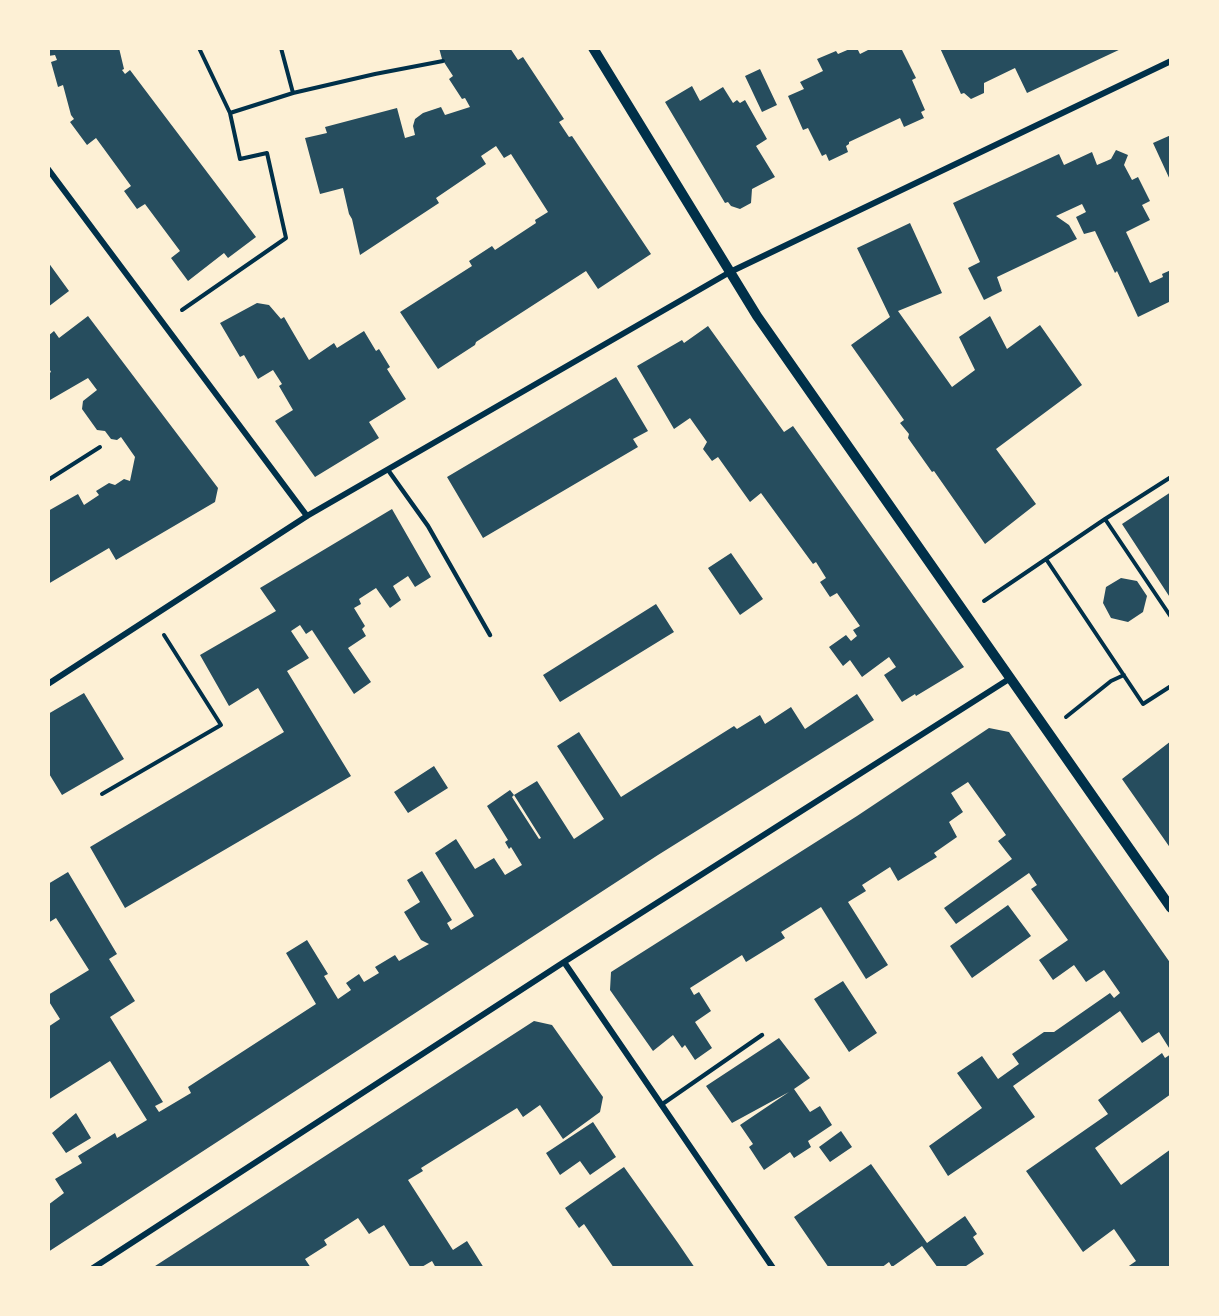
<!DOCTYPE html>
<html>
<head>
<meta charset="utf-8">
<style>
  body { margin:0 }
  #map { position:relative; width:1219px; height:1316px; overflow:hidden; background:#fdf0d5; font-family:"DejaVu Sans",sans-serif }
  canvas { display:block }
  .frame { position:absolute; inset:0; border:50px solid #fdf0d5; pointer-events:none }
</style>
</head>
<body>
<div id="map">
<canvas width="1219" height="1316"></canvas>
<div class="frame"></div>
</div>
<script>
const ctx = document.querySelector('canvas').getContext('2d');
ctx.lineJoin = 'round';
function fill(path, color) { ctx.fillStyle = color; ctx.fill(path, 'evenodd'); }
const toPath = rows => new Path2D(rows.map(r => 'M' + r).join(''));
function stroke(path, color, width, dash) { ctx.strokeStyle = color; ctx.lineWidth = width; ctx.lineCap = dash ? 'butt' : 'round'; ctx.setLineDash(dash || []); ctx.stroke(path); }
fill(toPath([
  [48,48,119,48,124,69,122,70,125,74,130,70,256,237,228,258,224,253,188,281,171,258,180,251,145,204,137,209,124,191,131,186,96,138,87,145,70,122,74,119,71,115,63,85,58,87,51,62,57,60,55,55,48,56],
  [439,48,510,48,518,60,523,57,564,119,559,122,569,137,572,136,651,254,598,289,586,271,476,342,475,345,438,369,400,312,472,266,469,261,492,246,495,250,536,223,535,220,548,212,511,154,504,158,496,146,481,156,486,164,436,198,439,203,360,255,352,219,349,214,343,188,320,194,305,138,327,133,325,127,397,108,405,138,415,135,413,126,415,119,423,113,441,107,445,115,470,107,465,98,462,99,449,79,453,76,442,59],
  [852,48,857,48,860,54,872,48,901,48,916,78,912,80,925,110,921,112,924,118,904,127,900,118,849,142,849,144,846,146,848,152,829,161,826,154,822,156,808,128,803,130,788,96,804,89,800,82,823,71,817,59,836,51,838,54],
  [940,48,1123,48,1027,93,1015,68,984,83,984,93,971,99,964,93,961,94],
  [760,69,777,105,762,112,745,76],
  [692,86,700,101,723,87,733,103,737,100,740,103,745,100,767,139,756,146,775,177,752,189,751,203,740,209,731,206,728,202,725,203,665,102],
  [1171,135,1171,182,1153,143],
  [1116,150,1128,155,1124,165,1132,180,1138,177,1150,201,1142,205,1150,220,1126,232,1150,283,1163,277,1162,274,1171,270,1171,301,1138,317,1117,271,1115,273,1095,231,1084,234,1076,217,1086,212,1082,204,1056,216,1069,225,1077,239,997,277,1002,291,984,300,968,268,980,262,953,203,1059,154,1064,165,1092,152,1097,165,1111,159],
  [910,223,942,293,898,311,952,387,975,370,959,337,990,316,1007,349,1040,325,1082,385,996,449,1036,504,985,544,934,471,932,472,908,438,909,434,900,423,904,420,851,345,890,317,857,248],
  [48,262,69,291,48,307],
  [257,303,269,305,281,319,284,317,309,360,334,343,337,348,364,331,376,351,379,349,390,367,387,369,406,399,369,422,379,438,315,477,275,421,293,410,279,386,282,384,273,370,258,379,244,355,240,357,220,323],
  [88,316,218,488,215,502,116,560,109,548,48,584,48,511,78,494,84,505,99,495,96,491,109,483,115,485,124,479,130,481,135,457,121,437,117,440,111,439,105,431,97,430,82,409,83,401,97,390,88,378,50,400,48,398,48,374,51,372,48,366,48,336,54,331,59,338],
  [708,326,784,432,793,426,964,667,916,696,915,694,902,702,884,675,896,667,889,657,862,677,850,660,843,666,829,647,846,635,851,641,857,636,853,630,860,626,837,593,830,597,820,582,826,578,816,562,813,564,761,493,750,502,718,457,712,461,703,449,707,442,690,418,674,429,637,366,682,340,684,343],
  [616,377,648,431,633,439,638,447,483,538,447,477],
  [1171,492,1171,599,1122,524],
  [392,509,431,577,415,587,408,576,393,586,401,600,390,608,376,588,359,599,361,604,354,608,365,626,362,629,366,636,348,648,371,682,354,694,312,630,306,634,300,625,291,631,309,658,287,671,351,776,125,908,90,847,284,732,258,688,229,706,200,655,276,611,260,588],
  [731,553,763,599,740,615,708,568],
  [1121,578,1137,581,1147,596,1143,612,1128,622,1111,618,1103,603,1106,587],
  [656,604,674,632,560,702,543,675],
  [84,693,124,759,62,795,48,772,48,714],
  [857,694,874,720,658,855,48,1252,48,1205,64,1193,55,1179,82,1163,78,1156,115,1133,117,1138,147,1120,110,1061,48,1100,48,1027,60,1019,48,1000,48,995,89,970,56,918,48,923,48,884,68,872,117,954,109,959,135,1001,110,1017,163,1102,155,1106,159,1112,191,1093,188,1087,316,1004,286,953,307,940,328,974,324,976,338,999,351,990,346,983,359,974,364,982,379,973,375,967,395,955,399,961,429,944,421,940,404,912,420,902,407,880,422,871,452,920,447,923,451,930,474,916,435,853,456,839,475,869,494,858,505,875,522,865,511,847,509,849,505,842,508,840,487,806,510,790,514,795,537,781,574,839,604,819,557,746,579,732,621,797,734,726,737,729,760,715,765,724,791,707,805,729],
  [514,795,541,838,539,839,512,797],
  [989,728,1009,732,1171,964,1171,1051,1159,1032,1142,1043,1120,1011,1013,1086,1035,1117,948,1176,929,1146,982,1108,957,1073,982,1056,998,1079,1019,1064,1012,1054,1044,1032,1054,1032,1110,993,1114,998,1120,993,1104,970,1086,982,1074,965,1053,980,1039,960,1068,940,1031,889,1037,885,1029,873,956,924,944,908,1012,859,998,841,1006,835,968,782,951,793,963,812,949,822,957,837,934,853,937,857,898,881,890,867,862,885,866,891,848,902,888,965,866,979,821,907,781,932,785,938,746,962,742,955,690,988,694,995,699,992,711,1011,695,1022,712,1048,695,1060,685,1045,682,1048,673,1035,653,1051,610,990,611,972,857,816],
  [1171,741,1171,849,1122,779],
  [434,766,448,788,408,813,394,792],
  [1008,905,1031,936,972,978,950,946],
  [843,981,877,1033,849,1052,814,999],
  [534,1021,552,1025,603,1097,600,1112,563,1139,540,1105,523,1117,517,1108,421,1168,423,1171,408,1180,453,1250,467,1241,484,1268,436,1268,432,1261,420,1268,411,1268,384,1225,369,1234,358,1218,324,1240,327,1245,305,1259,311,1268,152,1268],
  [779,1038,810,1078,794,1089,810,1112,820,1106,832,1125,808,1141,811,1147,794,1158,790,1152,764,1170,749,1147,753,1144,740,1125,789,1092,732,1123,706,1086],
  [1162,1053,1165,1058,1171,1054,1171,1094,1095,1148,1121,1185,1171,1149,1171,1267,1126,1268,1136,1261,1114,1229,1083,1252,1026,1171,1108,1114,1098,1100],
  [76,1113,91,1138,66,1153,52,1133],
  [593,1122,616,1157,590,1175,580,1161,560,1175,546,1153],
  [841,1131,852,1147,830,1162,819,1147],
  [871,1164,927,1243,965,1216,977,1234,973,1237,984,1254,963,1268,938,1268,922,1246,892,1267,889,1262,881,1268,829,1268,794,1217],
  [624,1167,678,1243,695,1268,614,1268,584,1224,579,1228,565,1208]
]), '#264d5e');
stroke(toPath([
  [199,48,230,113],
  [281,48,293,93],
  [182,310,286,238,267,153,240,159,230,113,293,93,375,74,443,61],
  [48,480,100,447],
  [1105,519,1171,477],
  [984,601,1046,559],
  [1171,617,1105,519,1046,559,1143,704,1171,686],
  [1066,717,1111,681,1124,675],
  [102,794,221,725,164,635]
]), '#003049', 4);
stroke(toPath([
  [388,470,428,526,490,635],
  [661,1105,762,1035]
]), '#003049', 4.5);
stroke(toPath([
  [48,169,307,516],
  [48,684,307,516,730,272,1171,61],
  [564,962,773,1268],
  [93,1268,564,962,1009,679]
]), '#003049', 6);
stroke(toPath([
  [593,48,757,316,1171,908]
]), '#003049', 10);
</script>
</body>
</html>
